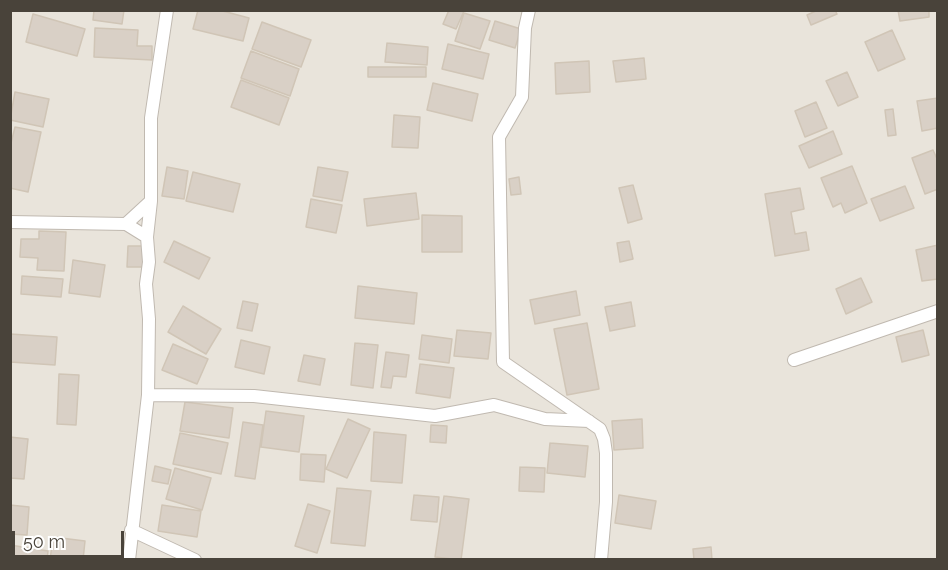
<!DOCTYPE html>
<html>
<head>
<meta charset="utf-8">
<style>
  body { margin:0 }
  #map { position:relative; width:948px; height:570px; overflow:hidden; background:#f5f2ed; font-family:Raleway,sans-serif }
  canvas { display:block }
  .frame { position:absolute; inset:0; border:12px solid #49433a; pointer-events:none }
  .scale { position:absolute; left:12px; top:531px; width:112px; height:27px; box-sizing:border-box; border:3px solid #49433a; border-top:0; padding-left:8px; font-size:18px; line-height:21px; white-space:nowrap; color:#49433a; -webkit-text-stroke:4px #fff; paint-order:stroke }
</style>
</head>
<body>
<div id="map">
<canvas width="948" height="570"></canvas>
<div class="frame"></div>
<div class="scale">50 m</div>
</div>
<script>
const ctx = document.querySelector('canvas').getContext('2d');
ctx.lineJoin = 'round';
function fill(path, color) { ctx.fillStyle = color; ctx.fill(path, 'evenodd'); }
const toPath = rows => new Path2D(rows.map(r => 'M' + r).join(''));
function stroke(path, color, width, dash) { ctx.strokeStyle = color; ctx.lineWidth = width; ctx.lineCap = dash ? 'butt' : 'round'; ctx.setLineDash(dash || []); ctx.stroke(path); }
fill(toPath([
  [11,11,937,11,937,559,11,559]
]), '#e9e4db');
const building = toPath([
  [94,10,124,10,122,24,93,20,94,10],
  [198,10,219,10,249,18,243,41,193,29,198,10],
  [449,10,464,11,456,29,443,24,449,10],
  [818,10,835,10,837,14,811,25,807,15,818,10],
  [898,10,929,10,929,17,900,21,898,10],
  [464,13,490,21,480,49,455,41,464,13],
  [33,14,85,29,77,56,26,42,33,14],
  [495,21,521,29,515,48,489,40,495,21],
  [262,22,311,40,301,67,252,49,262,22],
  [95,28,138,30,137,46,152,46,152,60,94,57,95,28],
  [892,30,905,59,878,71,865,42,892,30],
  [387,43,428,47,427,65,385,62,387,43],
  [448,44,489,54,483,79,442,69,448,44],
  [251,51,299,69,290,96,241,78,251,51],
  [644,58,646,79,616,82,613,61,644,58],
  [589,61,590,92,556,94,555,63,589,61],
  [368,67,426,67,426,77,368,77,368,67],
  [847,72,858,97,838,106,826,81,847,72],
  [241,80,289,98,279,125,231,107,241,80],
  [433,83,478,94,472,121,427,110,433,83],
  [15,92,49,99,43,127,10,120,15,92],
  [938,98,938,128,922,131,917,101,938,98],
  [816,102,827,128,805,137,795,111,816,102],
  [893,109,896,135,888,136,885,110,893,109],
  [394,115,420,117,418,148,392,147,394,115],
  [15,127,41,132,28,192,10,188,10,147,15,127],
  [833,131,842,154,809,168,799,146,833,131],
  [933,150,938,161,938,189,925,194,912,158,933,150],
  [852,166,867,203,845,213,841,203,833,207,821,178,852,166],
  [167,167,188,171,184,199,162,196,167,167],
  [318,167,348,172,342,201,313,196,318,167],
  [193,172,240,184,233,212,186,201,193,172],
  [519,177,521,194,511,195,509,179,519,177],
  [633,185,642,219,628,223,619,188,633,185],
  [905,186,914,208,880,221,871,199,905,186],
  [800,188,804,209,791,212,795,234,806,232,809,250,775,256,765,194,800,188],
  [416,193,419,219,367,226,364,199,416,193],
  [311,199,342,205,336,233,306,227,311,199],
  [422,215,462,216,462,252,422,252,422,215],
  [39,231,66,232,64,271,37,270,38,258,20,257,21,239,39,239,39,231],
  [174,241,210,258,199,279,164,262,174,241],
  [629,241,633,259,620,262,617,243,629,241],
  [938,245,938,279,922,281,916,250,938,245],
  [128,246,143,246,143,267,127,267,128,246],
  [73,260,105,265,100,297,69,293,73,260],
  [22,276,63,279,61,297,21,294,22,276],
  [861,278,872,302,846,314,836,289,861,278],
  [358,286,417,293,414,324,355,318,358,286],
  [576,291,580,315,535,324,530,300,576,291],
  [243,301,258,304,252,331,237,328,243,301],
  [631,302,635,326,610,331,605,307,631,302],
  [183,306,221,329,206,354,168,332,183,306],
  [587,323,599,389,567,395,554,329,587,323],
  [457,330,491,333,488,359,454,356,457,330],
  [923,330,929,355,902,362,896,337,923,330],
  [10,334,57,337,55,365,10,362,10,334],
  [422,335,452,339,449,363,419,359,422,335],
  [241,340,270,347,264,374,235,367,241,340],
  [355,343,378,345,373,388,351,385,355,343],
  [173,344,208,359,197,384,162,370,173,344],
  [386,352,409,355,406,377,393,376,391,388,381,387,386,352],
  [304,355,325,359,320,385,298,381,304,355],
  [420,364,454,368,450,398,416,393,420,364],
  [59,374,79,375,76,425,57,424,59,374],
  [185,402,233,408,229,438,180,431,185,402],
  [266,411,304,416,299,452,261,447,266,411],
  [348,419,370,429,347,478,326,469,348,419],
  [642,419,643,448,614,450,612,421,642,419],
  [243,422,263,425,255,479,235,476,243,422],
  [431,425,447,426,446,443,430,442,431,425],
  [374,432,406,435,402,483,371,481,374,432],
  [180,433,228,443,221,474,173,464,180,433],
  [10,437,28,439,24,479,10,478,10,437],
  [550,443,588,446,585,477,547,473,550,443],
  [301,454,326,455,324,482,300,480,301,454],
  [155,466,171,470,168,484,152,481,155,466],
  [520,467,545,468,544,492,519,491,520,467],
  [175,468,211,478,202,510,166,499,175,468],
  [337,488,371,491,365,546,331,543,337,488],
  [414,495,439,497,437,522,411,520,414,495],
  [619,495,656,501,651,529,615,523,619,495],
  [444,496,469,499,461,560,435,557,444,496],
  [308,504,330,511,317,553,295,546,308,504],
  [10,505,29,507,27,535,10,534,10,505],
  [162,505,201,511,197,537,158,531,162,505],
  [53,537,85,541,83,560,50,560,53,537],
  [10,545,48,551,47,560,10,560,10,545],
  [711,547,712,560,694,560,693,549,711,547]
]);
fill(building, '#d9d0c6');
stroke(building, '#d0c5b6', 1.5);
const minor = toPath([
  [529,10,525,28,522,97,499,137,503,362,600,429,604,439,606,453,606,502,601,560],
  [10,222,126,224,147,237],
  [126,224,151,201],
  [794,360,938,311],
  [148,395,254,396,435,416,494,405,545,419,589,421],
  [131,530,195,560],
  [129,560,148,395,149,319,146,284,149,262,147,237,151,201,151,118,167,10]
]);
stroke(minor, '#c0b9b0', 14);
stroke(minor, '#fff', 12);
</script>
</body>
</html>
